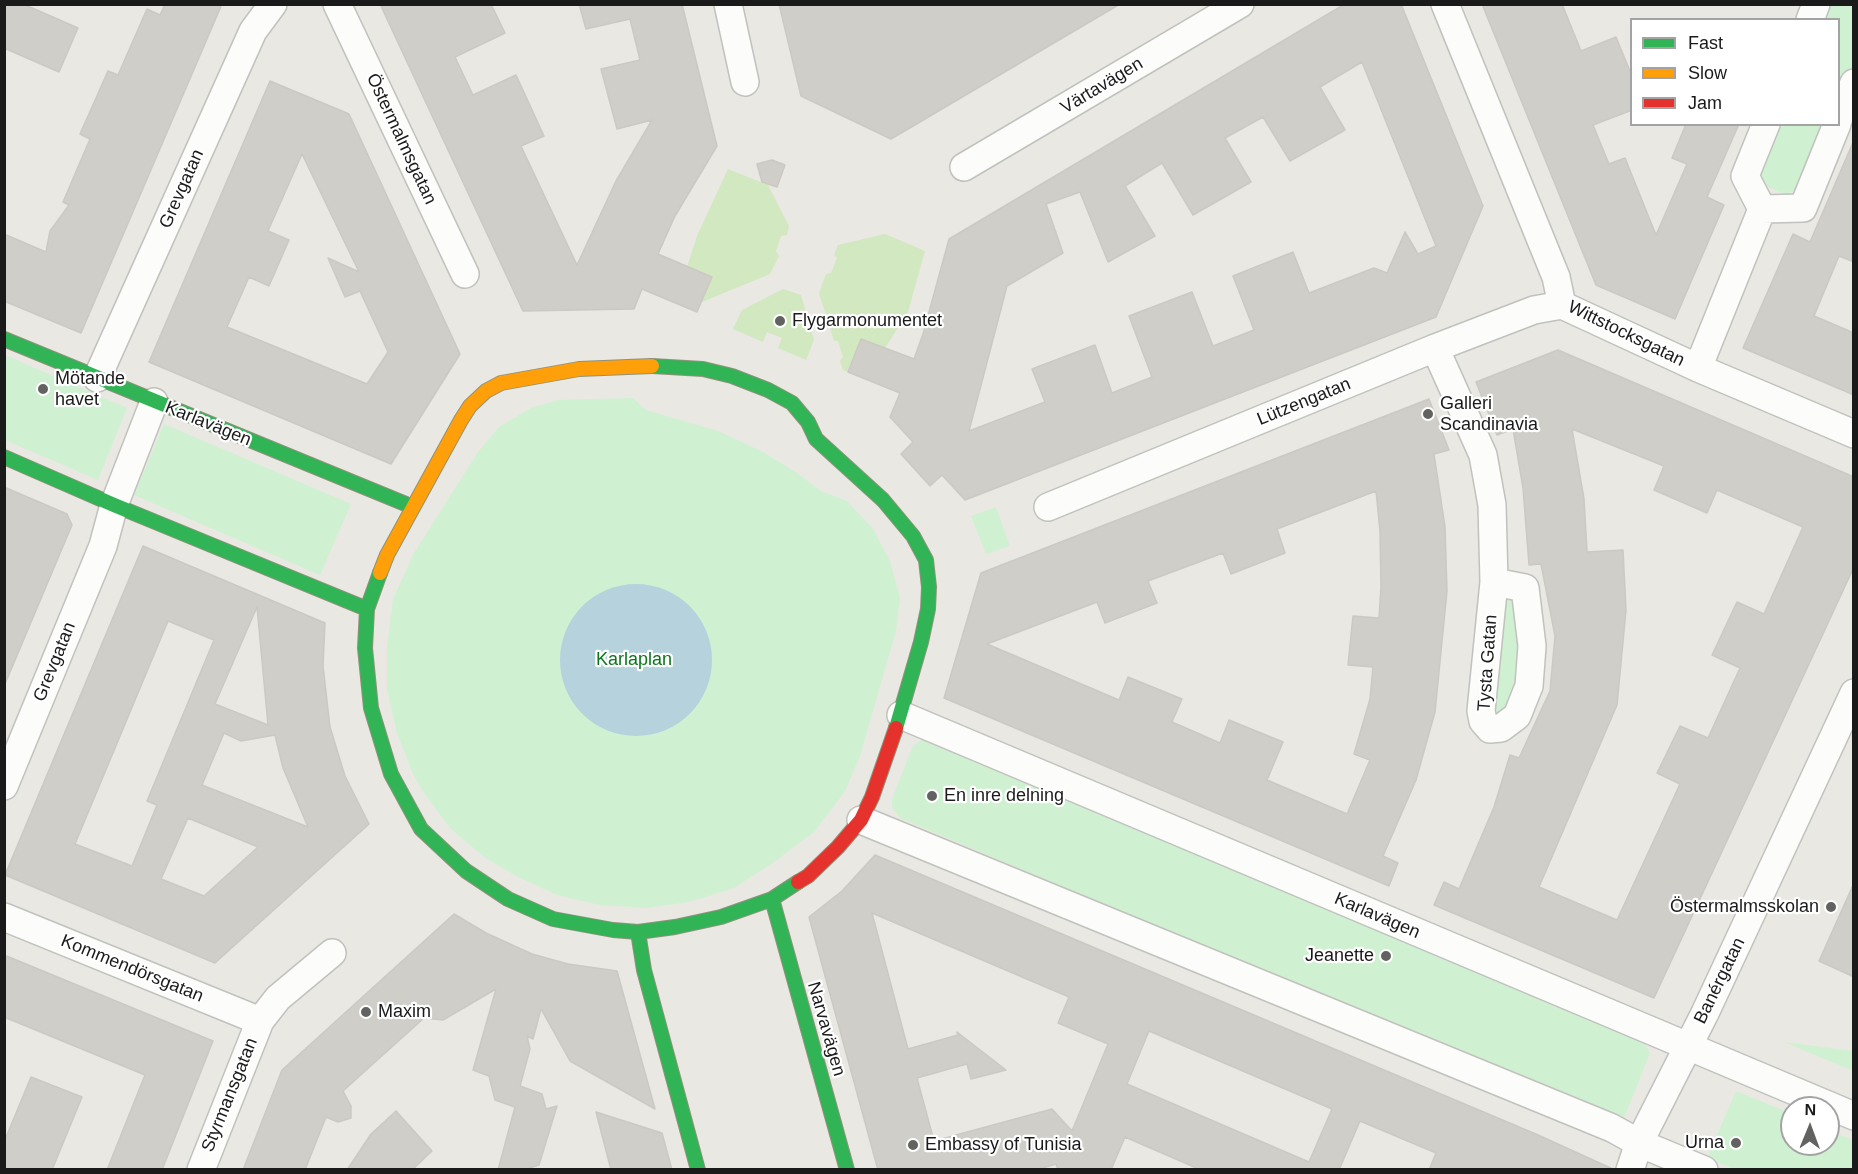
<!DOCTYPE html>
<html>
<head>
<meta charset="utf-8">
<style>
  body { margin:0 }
  #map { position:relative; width:1858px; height:1174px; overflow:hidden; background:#e9e8e2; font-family:Helvetica,sans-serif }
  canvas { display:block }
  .frame { position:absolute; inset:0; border:6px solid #1a1a1a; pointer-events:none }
  .legend { position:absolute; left:1630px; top:18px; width:210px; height:108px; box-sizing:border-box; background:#fff; border:2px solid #a3a3a3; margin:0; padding:8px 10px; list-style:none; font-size:18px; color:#1a1a1a }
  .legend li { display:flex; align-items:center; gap:12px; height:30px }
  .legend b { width:30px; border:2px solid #a3a3a3 }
  .north { position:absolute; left:1780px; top:1096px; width:60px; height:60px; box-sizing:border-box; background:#fff; border:2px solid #a3a3a3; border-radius:50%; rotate:1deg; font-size:16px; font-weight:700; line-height:24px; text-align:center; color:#1a1a1a }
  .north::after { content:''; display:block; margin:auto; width:21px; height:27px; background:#626260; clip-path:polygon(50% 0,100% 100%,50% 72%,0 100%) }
</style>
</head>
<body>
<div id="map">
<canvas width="1858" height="1174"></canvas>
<div class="frame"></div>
<ul class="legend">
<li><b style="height:8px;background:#30b455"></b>Fast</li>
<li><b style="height:8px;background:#ff9f0a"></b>Slow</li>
<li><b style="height:8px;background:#e5322d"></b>Jam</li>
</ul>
<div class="north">N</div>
</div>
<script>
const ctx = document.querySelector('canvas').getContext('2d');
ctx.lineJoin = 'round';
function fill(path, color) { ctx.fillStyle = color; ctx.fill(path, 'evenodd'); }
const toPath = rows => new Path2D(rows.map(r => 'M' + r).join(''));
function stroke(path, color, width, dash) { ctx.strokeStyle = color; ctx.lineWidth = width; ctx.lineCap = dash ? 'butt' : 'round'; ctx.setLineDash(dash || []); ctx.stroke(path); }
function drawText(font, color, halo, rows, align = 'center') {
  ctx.font = font + ' Helvetica,sans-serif'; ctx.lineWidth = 4.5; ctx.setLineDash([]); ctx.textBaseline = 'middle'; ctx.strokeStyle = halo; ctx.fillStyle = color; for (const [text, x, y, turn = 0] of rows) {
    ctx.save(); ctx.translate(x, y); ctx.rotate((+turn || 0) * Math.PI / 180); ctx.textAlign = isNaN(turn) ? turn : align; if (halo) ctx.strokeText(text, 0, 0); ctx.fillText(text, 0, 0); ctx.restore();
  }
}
fill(toPath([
  [728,169,768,185,789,226,787,235,781,236,776,251,779,256,770,274,702,302,712,277,687,267,697,236],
  [885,234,925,251,908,312,885,348,861,339,848,372,843,370,840,361,843,357,838,341,834,341,819,293,826,274,831,273,837,258,834,255,838,245],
  [783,289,801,295,814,340,806,360,778,348,782,338,767,332,763,342,733,329,742,310]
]), '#d2e8c0');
fill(toPath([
  [1823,5,1853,5,1853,69,1839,104,1838,20,1816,20],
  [1771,125,1829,125,1801,189,1794,190,1787,195,1757,182],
  [5,355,127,408,98,480,5,440],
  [633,398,646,410,718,431,763,452,797,473,821,491,847,501,873,529,890,561,900,598,896,631,860,756,845,791,814,832,774,862,734,888,689,902,646,908,600,905,557,895,518,877,484,857,450,828,424,793,413,774,397,733,387,689,387,646,393,599,414,553,478,452,499,427,531,408,558,400],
  [164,424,351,504,320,575,134,495],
  [996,507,1010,546,986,554,971,516],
  [1510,598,1519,600,1521,687,1503,717,1495,717,1490,709,1501,606],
  [923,739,930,740,1644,1043,1650,1053,1624,1118,1613,1120,900,818,892,807,892,799,913,746],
  [1784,1042,1853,1051,1853,1071],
  [1736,1091,1792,1114,1792,1144,1828,1144,1828,1130,1853,1140,1853,1169,1735,1169,1707,1158]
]), '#cff1d2');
fill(toPath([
  '560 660a76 76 0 1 1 152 0a76 76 0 1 1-152 0Z'
]), '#b5d2dd');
const building = toPath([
  [4,4,23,4,78,28,59,72,4,48,4,4],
  [165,4,222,4,81,333,4,301,4,234,46,252,50,231,69,205,63,202,90,139,80,134,108,71,118,75,147,9,160,15,165,4],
  [380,4,491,4,505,33,455,57,473,95,516,75,544,136,521,146,577,265,616,181,652,120,617,129,601,69,640,60,630,19,586,29,579,4,682,4,717,146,675,216,658,254,712,277,697,312,642,289,634,309,523,311,380,4],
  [779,4,1120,4,891,139,801,96,779,4],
  [1345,4,1401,4,1483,206,1436,317,965,500,942,475,930,486,901,454,913,442,890,417,900,393,848,372,861,339,914,359,923,334,949,239,1345,4],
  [1362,62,1436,246,1418,254,1405,232,1387,273,1374,268,1309,293,1293,252,1233,276,1254,330,1213,346,1192,292,1129,316,1152,377,1112,393,1095,345,1032,369,1045,402,969,431,1007,286,1063,253,1046,204,1080,192,1108,262,1155,236,1125,186,1162,163,1193,215,1251,182,1225,138,1263,117,1290,161,1345,130,1320,87,1362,62],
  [1482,4,1562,4,1581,51,1616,37,1632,76,1632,110,1593,125,1609,164,1625,158,1656,235,1687,164,1672,158,1686,124,1739,124,1707,197,1724,205,1675,319,1596,285,1482,4],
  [270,81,349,114,460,354,391,464,149,362,270,81],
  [302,154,359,272,328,258,345,297,360,291,388,352,367,384,227,327,249,277,269,286,289,240,268,231,302,154],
  [1854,140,1854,262,1839,256,1814,316,1854,333,1854,395,1743,348,1793,234,1810,242,1854,140],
  [772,160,785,165,777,187,762,182,757,164,772,160],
  [1558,350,1854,477,1854,567,1654,998,1434,905,1444,882,1459,889,1494,807,1510,755,1519,758,1550,691,1555,636,1541,564,1529,565,1523,488,1513,429,1497,435,1476,382,1558,350],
  [1572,429,1664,466,1654,490,1707,513,1717,490,1803,527,1764,614,1737,602,1712,655,1740,668,1708,738,1680,726,1657,773,1680,784,1617,920,1539,887,1617,705,1626,610,1623,550,1587,552,1584,499,1572,429],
  [1429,399,1449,450,1434,454,1445,527,1447,591,1435,712,1416,780,1383,856,1398,863,1389,886,944,698,981,573,1429,399],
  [1376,491,1380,531,1381,587,1379,618,1353,616,1348,665,1373,667,1370,699,1354,754,1370,760,1347,814,1267,780,1283,742,1229,720,1220,743,1172,722,1182,699,1128,677,1119,700,987,644,1097,602,1105,623,1157,603,1148,581,1223,553,1231,574,1285,553,1277,529,1376,491],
  [4,487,67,514,72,525,5,684,4,487],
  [143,546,325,623,323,666,330,727,345,776,369,824,215,963,5,875,143,546],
  [257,607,268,725,215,704,257,607],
  [168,621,214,640,147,801,157,805,132,866,75,844,168,621],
  [224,733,241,741,275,735,283,768,308,827,202,785,224,733],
  [188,818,258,847,204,896,161,879,188,818],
  [875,855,1538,1135,1615,1170,1429,1170,1436,1153,1360,1121,1339,1170,1201,1170,1125,1137,1111,1170,1058,1170,1056,1164,1036,1170,878,1170,809,917,842,891,875,855],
  [872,913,1069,997,1058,1023,1108,1044,1072,1131,1052,1109,934,1141,917,1078,967,1064,971,1079,1006,1070,957,1032,958,1035,908,1049,872,913],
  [1149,1031,1332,1109,1309,1162,1127,1084,1149,1031],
  [1854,883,1854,977,1819,961,1854,883],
  [454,914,486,933,532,954,568,964,617,971,655,1109,570,1061,541,1009,533,1039,527,1036,530,1049,520,1086,542,1094,546,1109,557,1106,539,1165,523,1170,498,1170,515,1107,495,1100,489,1076,473,1070,496,989,443,1020,424,1018,343,1091,351,1106,351,1118,338,1122,326,1117,305,1170,243,1170,282,1070,454,914],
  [4,955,213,1041,162,1170,107,1170,145,1075,4,1017,4,955],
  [31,1077,82,1097,52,1170,4,1170,4,1142,31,1077],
  [396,1111,432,1151,412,1170,347,1170,371,1134,396,1111],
  [596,1112,662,1133,672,1170,611,1170,596,1112]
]);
fill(building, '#cfcec9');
stroke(building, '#ccc9c4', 1.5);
const street = toPath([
  [337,4,465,274],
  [728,4,745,82],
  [1445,4,1556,277,1562,305],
  [1810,20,1816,4],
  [1838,120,1854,83],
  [1766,124,1745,176,1762,209,1803,208,1837,124],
  [964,167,1240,4],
  [1562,305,1698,368,1854,434],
  [1435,348,1483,455,1492,505,1494,582,1481,711,1483,721,1490,729,1501,728,1517,716,1529,686,1532,646,1525,588,1494,582],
  [1698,368,1762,209],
  [97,378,253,31,273,4],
  [1048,507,1435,348,1534,310,1562,305],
  [901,715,1854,1116],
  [4,786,103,546,114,505,154,402],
  [861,820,1612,1128,1639,1143,1704,1170],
  [4,917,260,1021],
  [201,1170,260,1021,278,998,332,953],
  [1630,1170,1639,1143,1705,1013,1854,693]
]);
const fast = toPath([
  [4,339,413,507],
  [652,366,703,369,732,376,768,390,792,403,808,422,816,439,883,500,913,536,926,560,929,587,928,609,921,642,896,728],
  [4,457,114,505,367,609],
  [380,573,367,609,365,648,371,708,391,774,421,829,466,871,508,899,553,919,613,930,638,932,675,927,721,917,772,899,798,882],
  [772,899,847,1170],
  [638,932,644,970,698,1170]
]);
const slow = toPath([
  [380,573,387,555,461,420,470,406,486,391,501,383,579,369,652,366]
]);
const jam = toPath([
  [798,882,808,876,838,847,861,820,872,797,896,728]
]);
stroke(street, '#c1c1be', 30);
stroke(fast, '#8f927b', 16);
stroke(slow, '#8f927b', 16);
stroke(jam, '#8f927b', 16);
stroke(street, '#fcfcfb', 27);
stroke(fast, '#30b455', 14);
stroke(slow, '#ff9f0a', 14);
stroke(jam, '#e5322d', 14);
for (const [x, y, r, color] of [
  [780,321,6,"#626260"],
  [43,389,6,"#626260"],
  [1428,414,6,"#626260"],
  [932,796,6,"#626260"],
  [1831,907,6,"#626260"],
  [1386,956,6,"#626260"],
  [366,1012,6,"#626260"],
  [1736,1143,6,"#626260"],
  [913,1145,6,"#626260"]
]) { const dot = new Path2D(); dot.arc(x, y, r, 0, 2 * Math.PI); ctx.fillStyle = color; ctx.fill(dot); stroke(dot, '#fff', 2); }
drawText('18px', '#1a1a1a', '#fff', [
  ["Värtavägen",1102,86,-31],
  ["Östermalmsgatan",401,139,65],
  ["Grevgatan",182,189,-66],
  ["Wittstocksgatan",1626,334,26],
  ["Lützengatan",1304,402,-22],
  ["Karlavägen",208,424,22],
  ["Grevgatan",55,662,-68],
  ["Tysta Gatan",1488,663,-86],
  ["Karlavägen",1377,916,23],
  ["Kommendörsgatan",132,969,22],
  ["Banérgatan",1720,981,-64],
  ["Narvavägen",826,1029,74],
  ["Styrmansgatan",230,1095,-68]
]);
drawText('18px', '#1a1a1a', '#fff', [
  ["Flygarmonumentet",792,321],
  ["Mötande",55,379],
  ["havet",55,400],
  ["Galleri",1440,404],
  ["Scandinavia",1440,425],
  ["En inre delning",944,796],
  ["Östermalmsskolan",1819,907,"right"],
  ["Jeanette",1374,956,"right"],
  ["Maxim",378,1012],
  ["Urna",1724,1143,"right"],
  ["Embassy of Tunisia",925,1145]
], 'left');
drawText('18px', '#0b761c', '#fff', [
  ["Karlaplan",634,660]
]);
</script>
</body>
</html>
